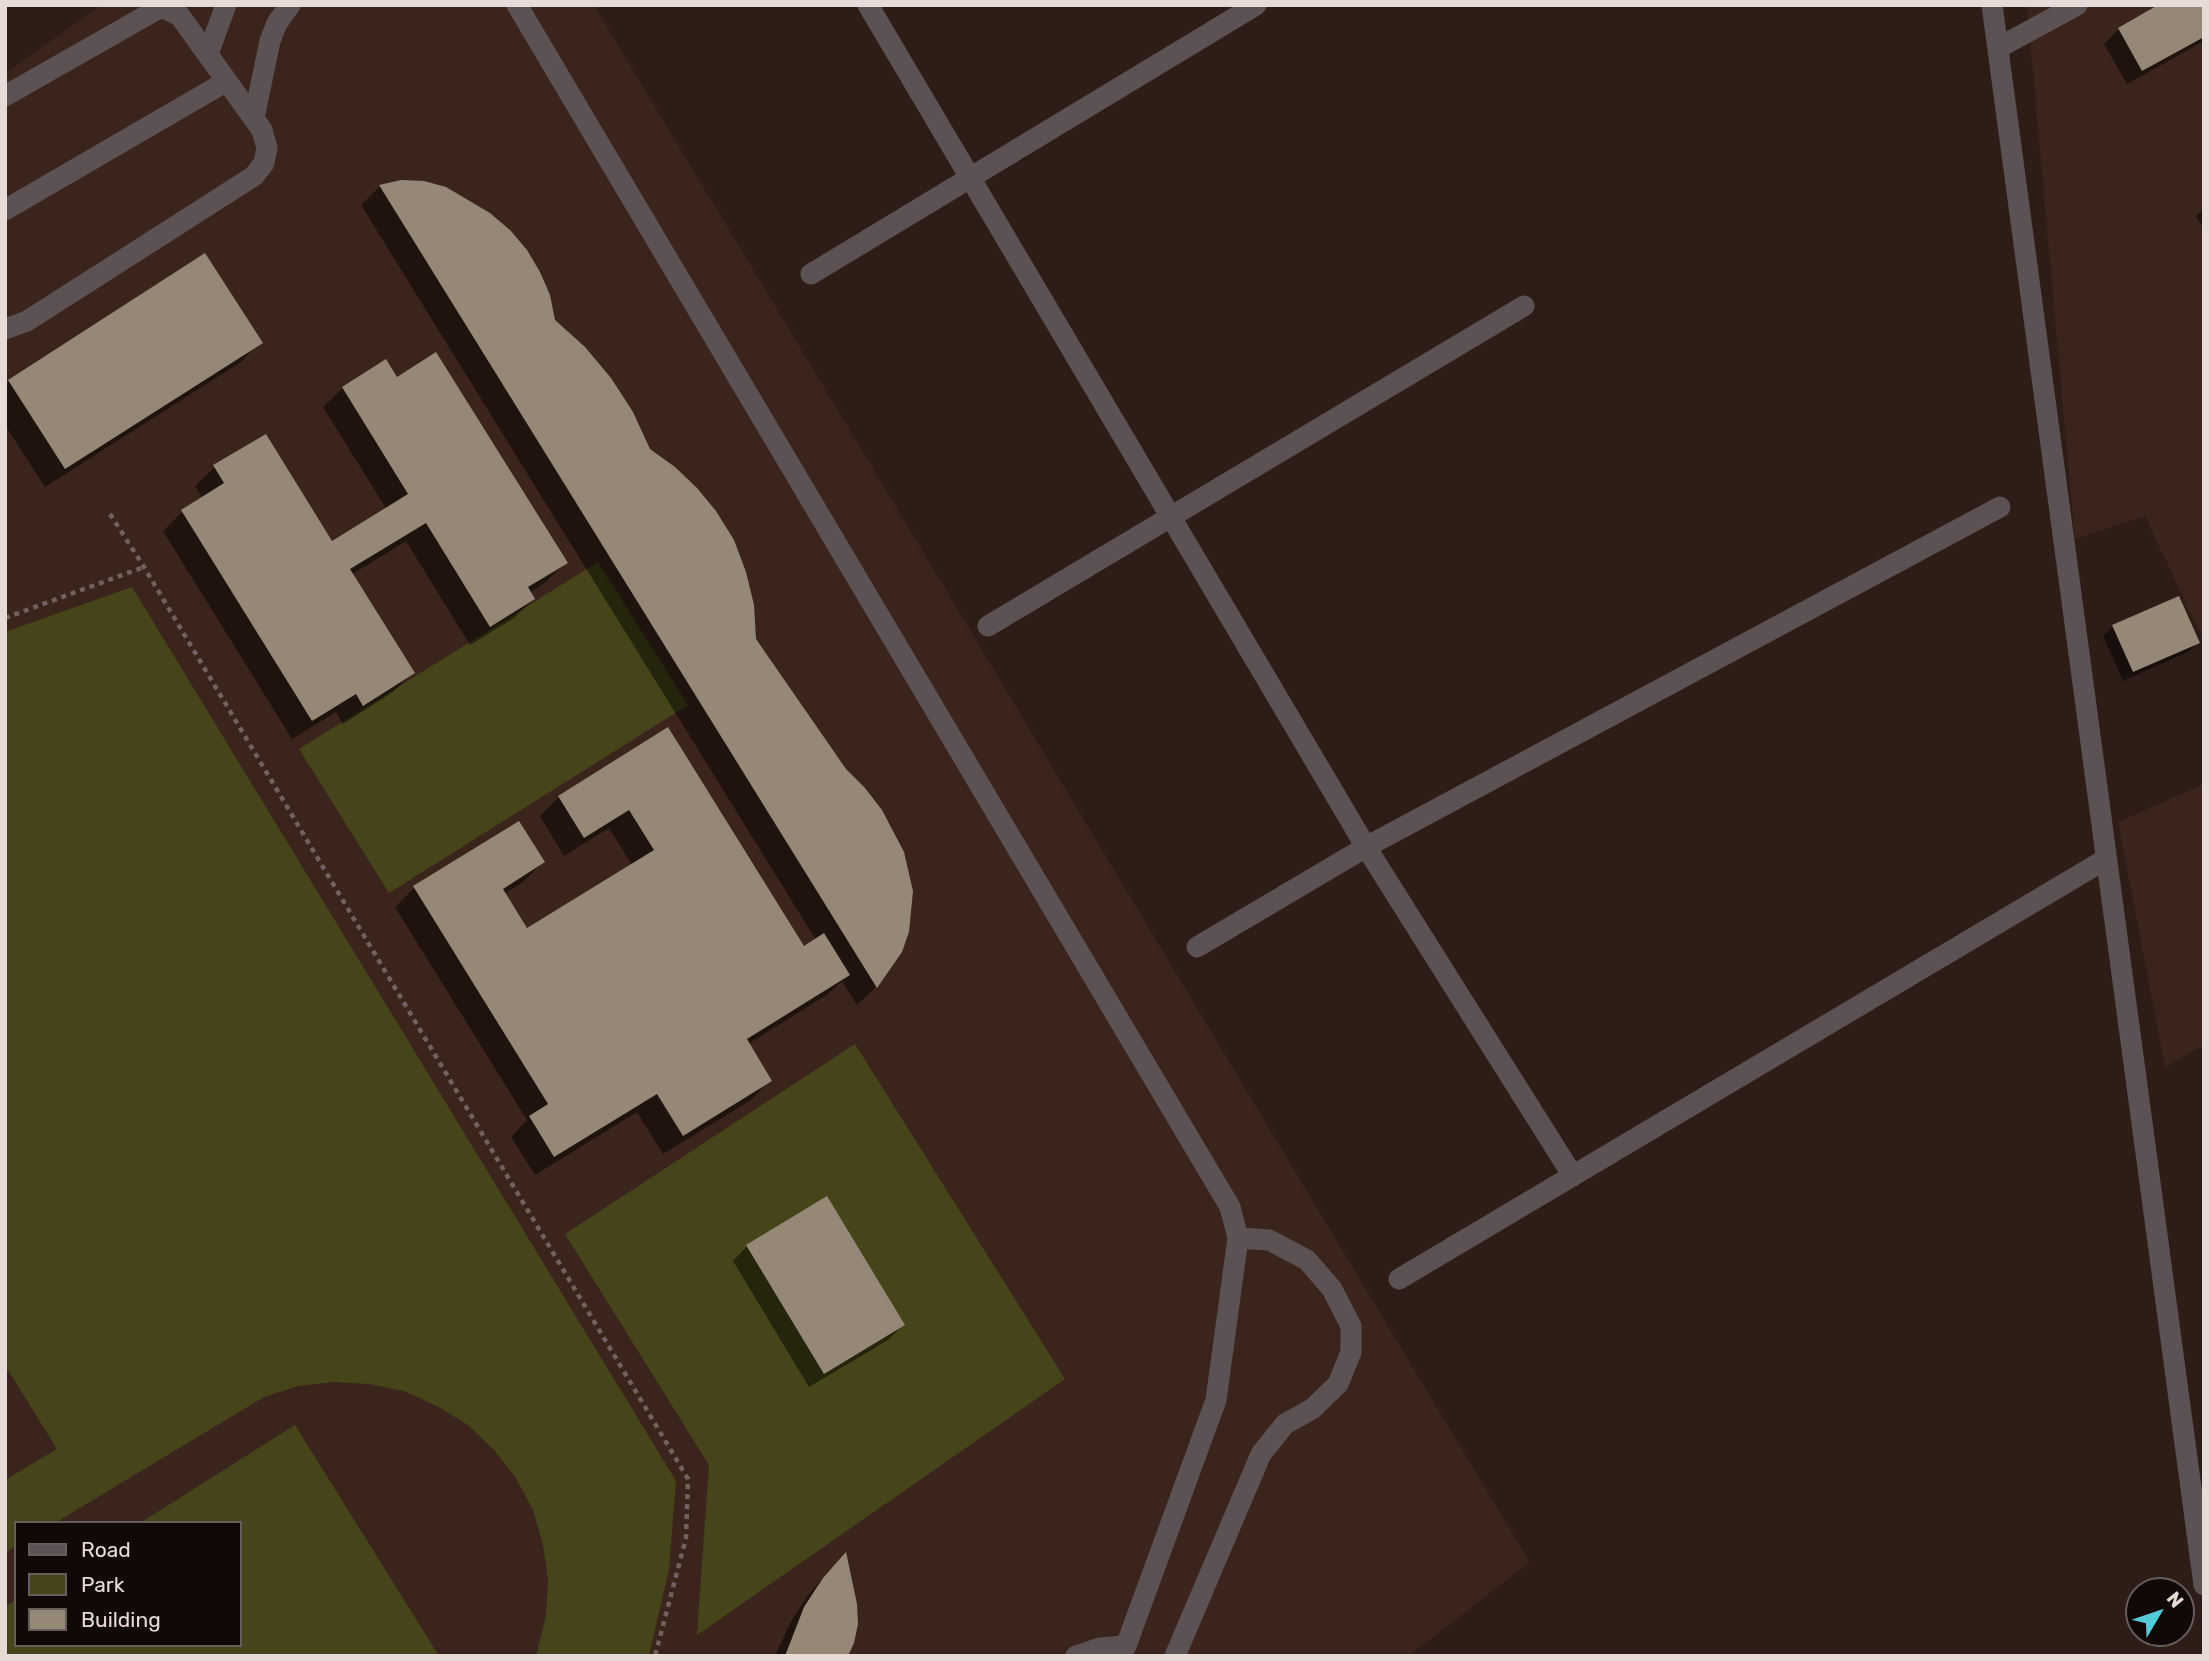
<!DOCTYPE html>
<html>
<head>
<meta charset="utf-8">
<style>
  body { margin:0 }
  #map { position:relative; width:2209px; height:1661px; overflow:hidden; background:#2e1d17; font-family:Rubik,sans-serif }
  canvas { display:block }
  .frame { position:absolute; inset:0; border:7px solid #e7dbd7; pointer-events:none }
  .legend { position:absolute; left:14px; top:1521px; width:228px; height:126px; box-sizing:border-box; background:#110907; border:2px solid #675d5a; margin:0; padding:9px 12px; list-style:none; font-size:21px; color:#e7dbd7 }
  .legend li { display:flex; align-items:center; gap:14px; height:35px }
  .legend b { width:35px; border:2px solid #675d5a }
  .north { position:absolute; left:2125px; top:1577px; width:70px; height:70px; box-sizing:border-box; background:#110907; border:2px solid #675d5a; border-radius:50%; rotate:51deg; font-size:19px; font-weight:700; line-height:28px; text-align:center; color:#e7dbd7 }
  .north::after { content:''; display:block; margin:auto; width:24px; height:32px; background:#52cbd9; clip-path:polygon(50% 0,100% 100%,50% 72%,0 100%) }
</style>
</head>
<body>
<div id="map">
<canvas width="2209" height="1661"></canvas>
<div class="frame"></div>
<ul class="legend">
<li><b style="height:9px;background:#5c5254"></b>Road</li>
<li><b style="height:19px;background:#46451a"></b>Park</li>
<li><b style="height:19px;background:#958877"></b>Building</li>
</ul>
<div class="north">N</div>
</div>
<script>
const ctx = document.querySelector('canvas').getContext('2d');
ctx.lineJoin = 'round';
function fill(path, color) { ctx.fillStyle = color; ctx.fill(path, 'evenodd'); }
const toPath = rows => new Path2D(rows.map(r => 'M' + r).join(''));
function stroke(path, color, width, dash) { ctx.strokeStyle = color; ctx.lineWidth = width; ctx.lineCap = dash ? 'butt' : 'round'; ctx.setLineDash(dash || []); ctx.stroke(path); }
fill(toPath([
  [101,5,594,5,1530,1562,1409,1656,5,1656,5,74],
  [16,1523,240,1523,240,1645,16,1645],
  [2027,5,2204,5,2204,641,2145,516,2075,539],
  [2204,784,2204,1045,2165,1067,2118,822]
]), '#3b241c');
fill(toPath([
  [598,562,688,705,389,893,299,749],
  [132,587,676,1481,669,1569,649,1656,536,1656,546,1616,548,1580,543,1545,533,1510,516,1478,494,1450,468,1425,437,1406,404,1391,369,1384,333,1382,298,1386,264,1397,55,1523,16,1523,16,1546,5,1553,5,1480,57,1449,8,1370,5,1371,5,632],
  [855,1044,1065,1379,697,1635,709,1465,565,1234],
  [295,1425,439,1656,5,1656,5,1607,16,1600,16,1645,240,1645,240,1523,140,1523]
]), '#46451a');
fill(toPath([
  [2204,5,2204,41,2127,84,2104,44,2119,29],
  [380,186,554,321,649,450,755,640,844,770,864,789,893,831,908,872,900,952,876,987,857,1005,842,981,828,994,748,1044,770,1080,751,1100,663,1154,637,1112,535,1175,511,1137,527,1120,395,907,414,888,543,862,523,882,504,894,527,930,632,865,609,828,564,856,540,816,559,797,667,730,803,948,816,940,361,205],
  [2204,209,2204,230,2196,216],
  [260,342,241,362,45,487,5,425,5,384,9,381],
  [396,379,565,563,546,582,529,593,533,599,514,618,470,645,406,541,351,575,412,673,393,692,343,724,336,712,292,739,163,531,182,512,203,499,195,486,215,467,332,544,387,510,323,407,343,388],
  [2113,626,2198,643,2188,652,2123,681,2103,636],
  [747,1246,903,1325,888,1340,809,1387,733,1261],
  [831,1569,847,1656,775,1656,790,1623,808,1595]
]), '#0007');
fill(toPath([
  [2158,5,2204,5,2204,37,2142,71,2118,28],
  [401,180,424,181,446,187,490,213,511,231,527,250,540,272,550,295,555,320,585,347,611,378,633,412,650,449,675,467,697,488,716,511,734,540,746,572,754,605,756,639,846,769,865,788,882,810,904,852,913,891,909,932,902,952,877,988,379,185],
  [205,253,263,343,65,469,8,380],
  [436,352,568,563,528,587,535,599,490,627,426,523,350,569,415,673,363,706,356,694,312,721,181,510,224,483,213,465,266,434,332,541,408,494,342,387,386,359,397,377],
  [2179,596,2200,643,2133,672,2112,625],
  [668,727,804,946,824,933,850,975,747,1039,772,1081,683,1136,657,1094,554,1157,529,1116,548,1104,413,886,519,821,545,862,503,889,527,928,654,850,629,810,584,838,558,796],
  [827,1196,905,1325,824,1374,746,1245],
  [846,1552,857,1604,858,1624,854,1643,848,1656,785,1656,804,1607,823,1578]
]), '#958877');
stroke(toPath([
  [110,514,144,567,688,1479,686,1538,655,1656],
  [5,618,144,567]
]), '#71625d', 4.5, [5, 5]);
stroke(toPath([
  [517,5,1230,1207,1238,1238,1216,1400,1126,1646,1120,1656],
  [868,5,1366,847,1573,1176],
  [1992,5,2204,1585],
  [1998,48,2077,5],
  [208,54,226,5],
  [5,96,156,10,164,8,180,16,262,130,267,148,264,163,254,176,27,321,5,329],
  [254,118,270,41,277,23,290,5],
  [5,210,227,81],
  [811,274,1256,5],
  [988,626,1524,306],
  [1197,947,1366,847,2000,507],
  [1399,1279,2106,859],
  [1076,1656,1100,1648,1126,1646],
  [1175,1656,1261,1454,1285,1424,1312,1409,1338,1384,1351,1352,1351,1326,1332,1289,1307,1260,1269,1240,1238,1238]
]), '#5c5254', 21);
</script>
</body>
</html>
